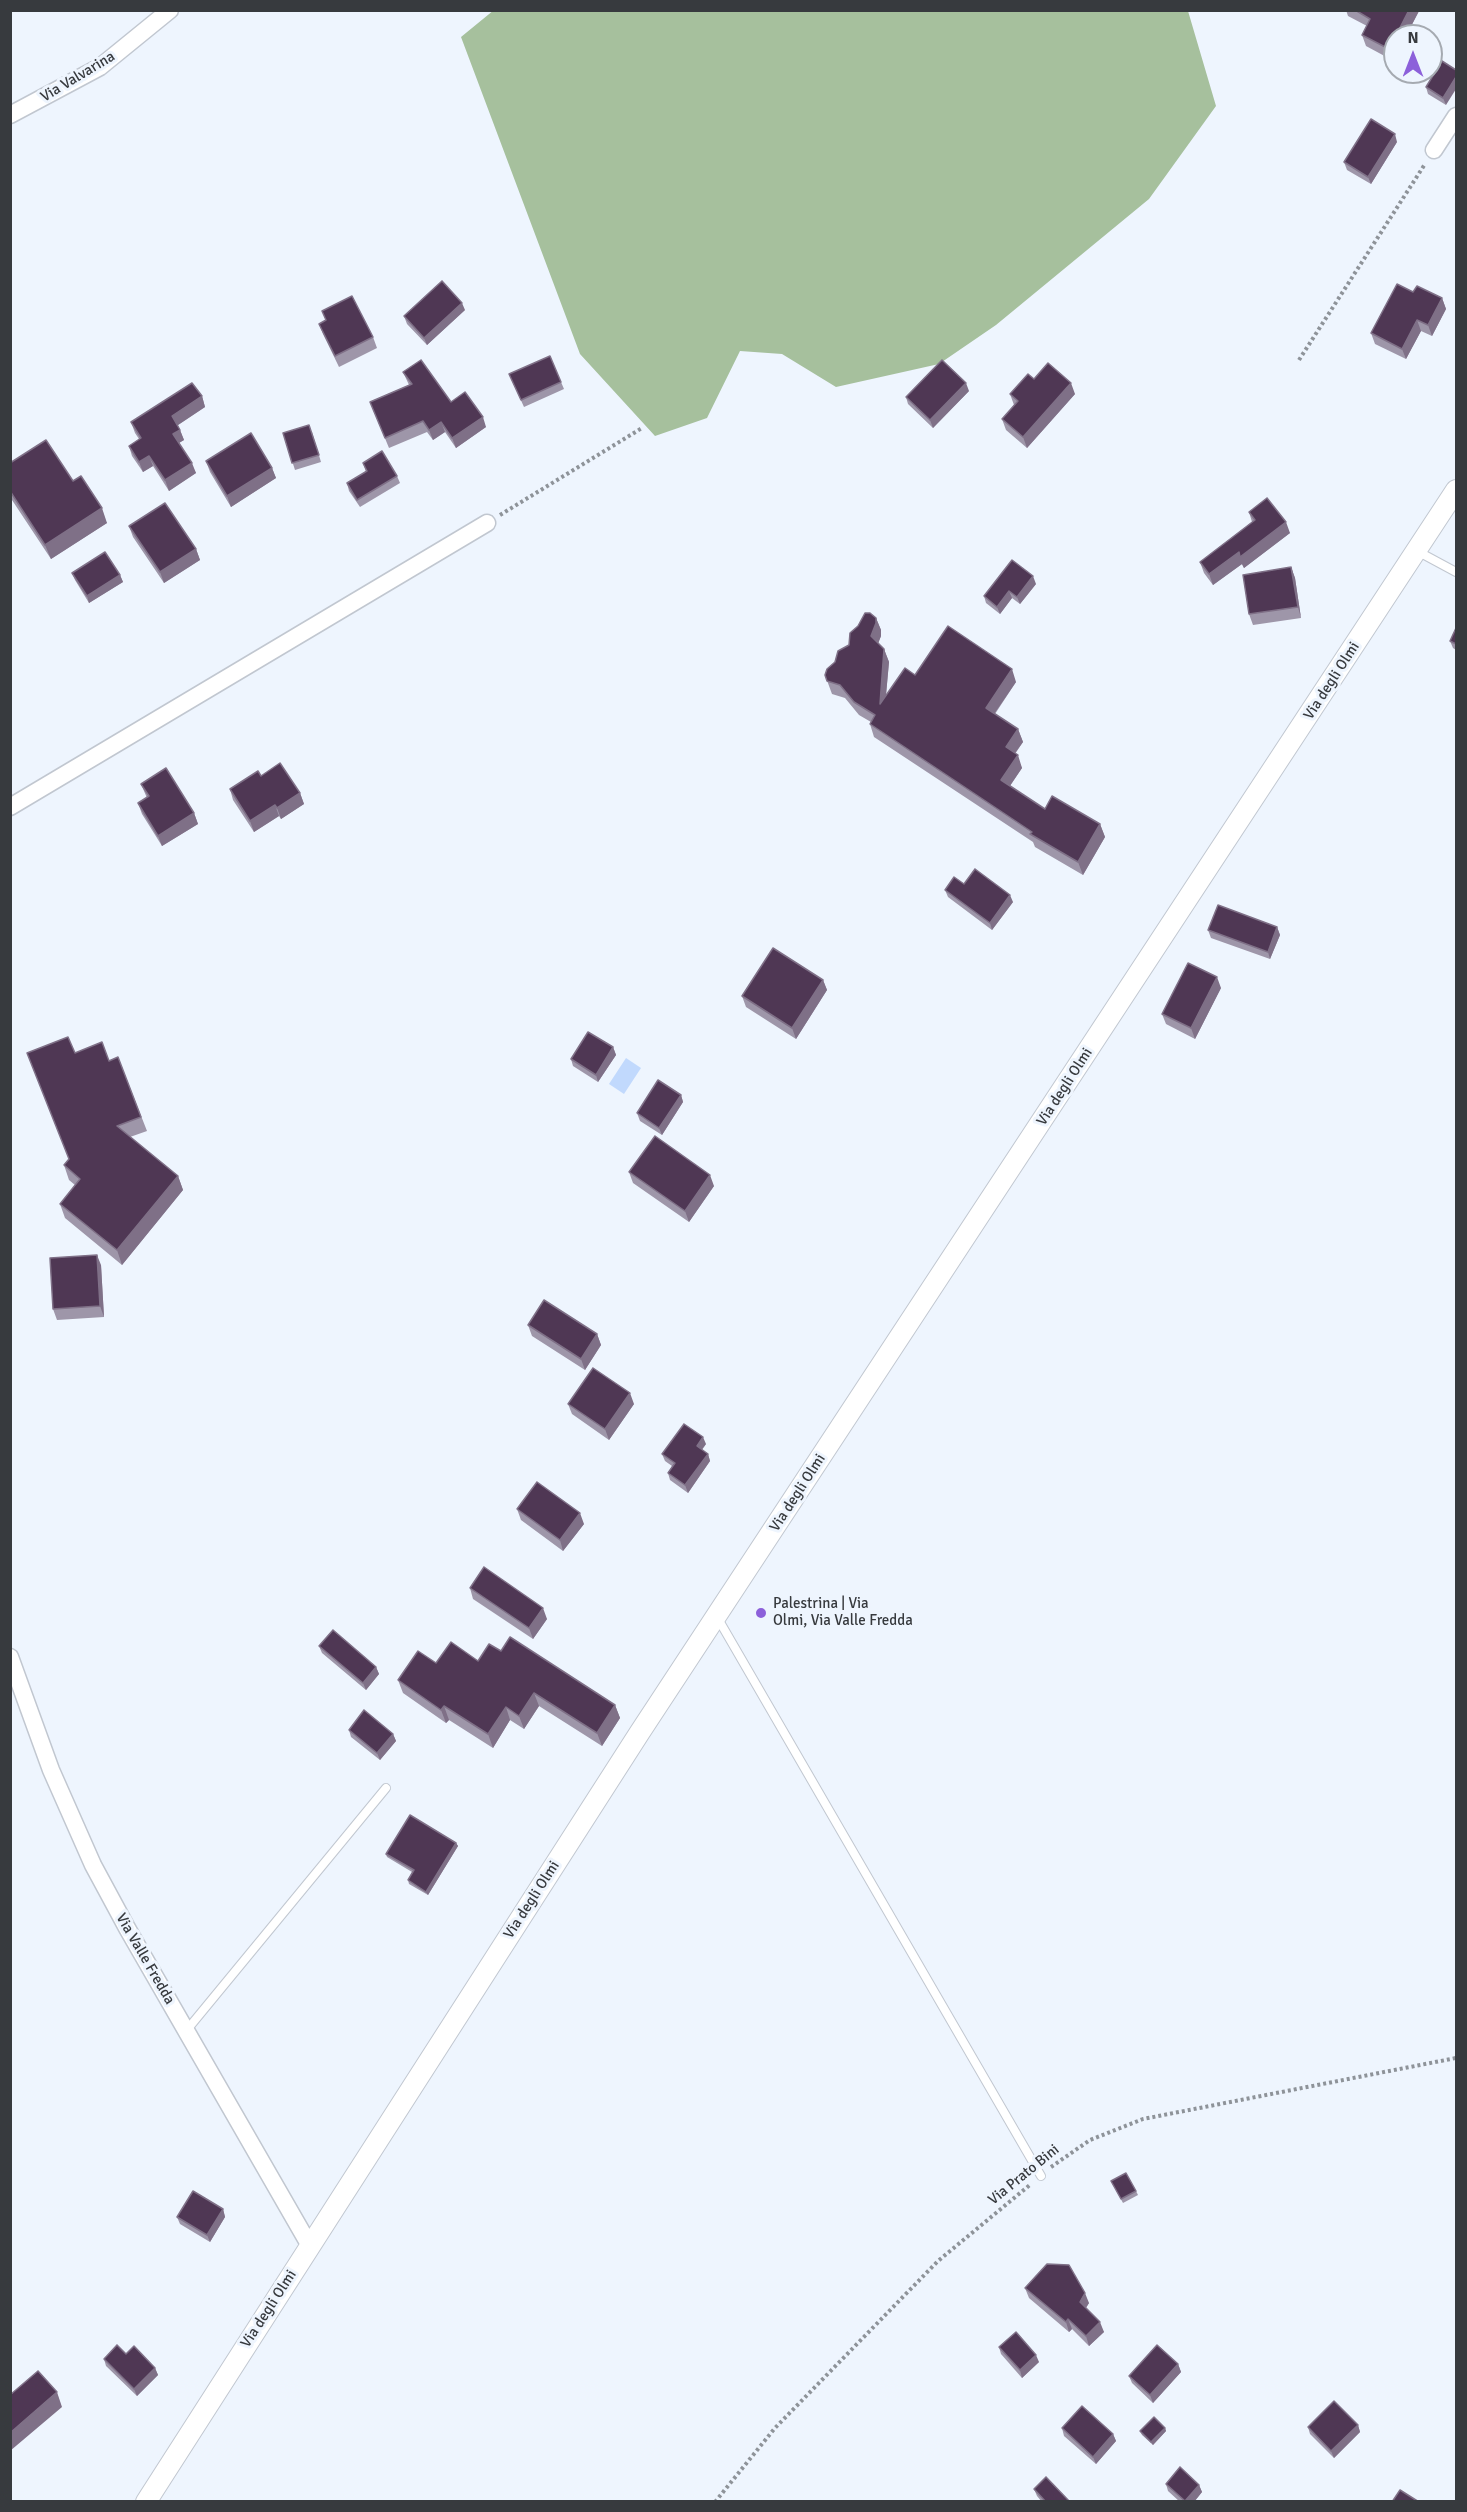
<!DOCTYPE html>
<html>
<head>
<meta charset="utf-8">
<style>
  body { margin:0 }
  #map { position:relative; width:1467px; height:2512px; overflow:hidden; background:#eef5fe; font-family:Signika,sans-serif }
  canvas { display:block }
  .frame { position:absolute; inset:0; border:12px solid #373a3e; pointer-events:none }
  .north { position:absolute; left:1383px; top:24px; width:60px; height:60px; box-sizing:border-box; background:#eef5fe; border:2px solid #a5aab1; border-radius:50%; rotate:0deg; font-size:16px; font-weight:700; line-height:24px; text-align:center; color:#373a3e }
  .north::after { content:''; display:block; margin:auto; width:21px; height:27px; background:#8c60da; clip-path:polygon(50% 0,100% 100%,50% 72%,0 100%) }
</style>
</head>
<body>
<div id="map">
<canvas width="1467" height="2512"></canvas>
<div class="frame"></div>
<div class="north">N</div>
</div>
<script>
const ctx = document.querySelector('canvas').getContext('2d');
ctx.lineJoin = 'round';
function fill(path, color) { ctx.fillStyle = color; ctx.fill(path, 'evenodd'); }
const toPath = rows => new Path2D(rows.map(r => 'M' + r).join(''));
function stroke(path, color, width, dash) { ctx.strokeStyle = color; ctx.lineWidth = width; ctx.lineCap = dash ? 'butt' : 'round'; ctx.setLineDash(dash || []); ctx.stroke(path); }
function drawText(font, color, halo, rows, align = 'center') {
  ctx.font = font + ' Signika,sans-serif'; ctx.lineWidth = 6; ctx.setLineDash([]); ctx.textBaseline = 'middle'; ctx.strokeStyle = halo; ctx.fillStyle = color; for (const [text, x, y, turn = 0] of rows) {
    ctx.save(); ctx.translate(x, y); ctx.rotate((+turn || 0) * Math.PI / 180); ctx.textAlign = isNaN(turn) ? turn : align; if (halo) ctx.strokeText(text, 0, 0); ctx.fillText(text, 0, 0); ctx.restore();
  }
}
fill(toPath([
  [494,10,1188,11,1216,106,1149,199,996,325,939,364,836,387,782,354,740,351,707,418,655,436,580,354,461,37]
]), '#a6c09d');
fill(toPath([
  [626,1058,641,1068,624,1094,609,1084]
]), '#c1d9fd');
const service = toPath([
  [1417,551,1456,572],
  [717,1617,1041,2176],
  [186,2031,386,1788]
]);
const minor = toPath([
  [10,115,100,67,170,10],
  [1434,150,1456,116],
  [10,807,487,523],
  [10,1657,51,1770,93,1865,127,1928,310,2246]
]);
const tertiary = toPath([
  [146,2502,640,1732,1456,490]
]);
stroke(service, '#c1c7d0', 10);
stroke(minor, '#c1c7d0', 19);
stroke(tertiary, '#c1c7d0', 22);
stroke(toPath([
  [1299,360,1425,164],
  [500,515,642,428],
  [1051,2167,1090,2140,1143,2119,1456,2058],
  [715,2502,775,2428,938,2261,1031,2184]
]), '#8e9399', 4, [3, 3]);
stroke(service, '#fff', 8);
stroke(minor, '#fff', 16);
stroke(tertiary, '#fff', 20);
fill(toPath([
  [1346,10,1419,10,1419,11,1406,36,1395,36,1392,60,1366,46,1362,35,1367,26,1348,16],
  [1442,61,1446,105,1428,94,1426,87],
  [1397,142,1371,184,1347,170,1344,162],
  [1442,298,1446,309,1432,336,1421,331,1406,359,1375,344,1371,333],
  [465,310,427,345,407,324,404,316],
  [322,311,373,337,377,348,339,367,323,334,319,324,326,320],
  [403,372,451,402,486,427,456,448,445,432,433,440,427,432,389,448,370,402,409,385],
  [509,374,561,382,564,389,524,407],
  [1034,379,1075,394,1027,448,1006,430,1002,419,1014,405,1010,394],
  [969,391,933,428,908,404,906,397],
  [202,396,205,407,178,425,184,440,179,443,196,473,169,491,153,466,143,472,132,456,129,446,139,439,135,433,131,422],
  [312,432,321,462,295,470,283,433],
  [206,461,272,468,276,478,231,507,210,472],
  [10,463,73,481,107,523,51,559,10,497],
  [363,463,397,476,400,483,360,507,349,491,347,483,366,472],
  [1249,512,1290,533,1244,568,1242,564,1213,585,1204,573,1200,562,1252,522],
  [129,526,196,549,200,560,164,583,133,537],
  [1291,567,1295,578,1301,618,1253,625,1249,614],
  [72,573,120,575,123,582,89,603,75,580],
  [1036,584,1020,604,1012,598,1000,614,986,603,984,596],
  [876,618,881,630,881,636,878,643,884,649,889,662,886,695,915,675,1016,682,995,714,1018,729,1023,742,1015,754,1022,768,1010,786,1045,809,1100,824,1105,837,1083,875,1035,847,1033,842,874,737,870,724,871,722,859,715,845,698,832,694,825,675,849,645],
  [1456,628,1456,650,1453,648,1450,641],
  [261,776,300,793,304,804,281,819,279,816,254,832,233,800,230,789],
  [141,784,194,813,198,824,162,846,142,814,138,803,147,798],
  [964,884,1013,902,992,930,948,897,945,890],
  [1277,927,1280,935,1270,959,1211,938,1208,930],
  [823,980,827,990,796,1039,746,1007,742,996],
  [1221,988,1195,1039,1166,1024,1162,1014],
  [613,1047,616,1055,598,1082,573,1066,571,1059],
  [75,1053,109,1061,118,1057,147,1131,130,1137,178,1176,183,1190,122,1265,65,1218,60,1204,75,1185,69,1180,64,1165,69,1159],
  [681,1095,683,1102,662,1135,640,1121,637,1113],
  [629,1172,714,1186,689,1222,633,1183],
  [101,1265,104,1317,57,1320,53,1309],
  [528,1325,597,1334,601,1345,585,1370,532,1336],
  [568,1404,634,1404,609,1440,572,1414],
  [706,1444,702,1450,708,1454,710,1461,688,1493,670,1480,668,1473,672,1466,665,1461,662,1454],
  [517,1509,584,1524,563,1551,521,1520],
  [470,1588,547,1619,533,1639,473,1599],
  [319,1646,376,1667,379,1674,366,1690,322,1653],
  [501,1651,615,1705,620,1718,602,1746,539,1706,524,1729,510,1720,493,1748,449,1720,446,1723,403,1693,398,1680,436,1663,478,1661],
  [349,1730,393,1734,396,1741,380,1760,351,1737],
  [456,1843,458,1846,428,1895,409,1884,408,1880,412,1872,387,1857,386,1854],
  [1111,2181,1136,2191,1138,2195,1123,2203],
  [223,2209,225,2217,210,2242,180,2224,177,2217],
  [1025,2288,1089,2303,1086,2308,1104,2332,1089,2346,1072,2329,1069,2332,1029,2298],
  [999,2347,1039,2362,1022,2378,1001,2354],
  [126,2354,155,2368,158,2375,137,2396,106,2366,104,2359],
  [1178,2364,1181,2372,1153,2403,1132,2383,1129,2376],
  [1358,2425,1360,2432,1334,2458,1310,2434,1308,2427],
  [1062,2428,1113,2434,1116,2441,1096,2464,1064,2436],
  [1165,2428,1166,2431,1153,2445,1142,2435,1140,2431],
  [1166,2484,1199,2485,1202,2492,1194,2502,1180,2502,1168,2491],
  [1034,2489,1070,2502,1042,2502,1037,2496]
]), '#9e96a9');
fill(toPath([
  [1409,10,1419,10,1419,11,1406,36,1396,36],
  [1395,37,1395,55,1392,60,1389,49],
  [1456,77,1456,89,1446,105,1443,98],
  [1395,134,1397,142,1371,184,1368,177],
  [1442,298,1446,309,1432,336,1428,325],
  [462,303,465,310,427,345,424,338],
  [1417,320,1421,331,1406,359,1402,349],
  [966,383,969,391,933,428,930,420],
  [1071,383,1075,394,1027,448,1023,437],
  [202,396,205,407,175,427,172,416],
  [483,417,486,427,456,448,452,438],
  [441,422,445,432,433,440,429,430],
  [180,430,184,440,177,444,173,434],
  [149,456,153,466,143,472,139,462],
  [192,463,196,473,169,491,165,480],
  [272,468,276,478,231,507,227,496],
  [102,508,107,523,51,559,45,545],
  [1286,522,1290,533,1244,568,1242,564,1213,585,1209,574,1239,552],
  [196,549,200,560,164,583,160,572],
  [1291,567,1295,578,1301,618,1298,607],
  [120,575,123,582,89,603,87,596],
  [1033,576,1036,584,1020,604,1017,597],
  [1009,591,1012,598,1000,614,997,607],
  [876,618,881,630,881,636,876,649,871,636],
  [884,649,889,662,884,717,880,704],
  [1012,669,1016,682,990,720,986,708],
  [1018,729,1023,742,1010,760,1006,747],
  [1018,755,1022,768,1005,793,1001,780],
  [300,793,304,804,281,819,277,808],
  [275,805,279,816,254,832,250,821],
  [194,813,198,824,162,846,158,836],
  [1100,824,1105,837,1083,875,1078,862],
  [1010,895,1013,902,992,930,990,923],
  [1277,927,1280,935,1270,959,1268,952],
  [1217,977,1221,988,1195,1039,1191,1028],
  [823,980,827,990,796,1039,792,1028],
  [613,1047,616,1055,598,1082,596,1075],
  [681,1095,683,1102,662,1135,659,1128],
  [710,1175,714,1186,689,1222,685,1211],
  [178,1176,183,1190,122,1265,117,1250],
  [97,1255,101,1265,104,1317,100,1306],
  [597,1334,601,1345,585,1370,581,1359],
  [630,1393,634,1404,609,1440,605,1429],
  [703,1437,706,1444,699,1453,697,1446],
  [708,1454,710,1461,688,1493,685,1485],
  [580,1513,584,1524,563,1551,560,1540],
  [543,1608,547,1619,533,1639,529,1628],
  [376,1667,379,1674,366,1690,363,1683],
  [534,1693,539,1706,524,1729,519,1716],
  [615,1705,620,1718,602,1746,597,1733],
  [444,1706,449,1720,446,1723,441,1710],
  [506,1707,510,1720,493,1748,488,1734],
  [393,1734,396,1741,380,1760,377,1753],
  [456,1843,458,1846,428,1895,426,1892],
  [223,2209,225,2217,210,2242,207,2235],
  [1085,2293,1089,2303,1083,2312,1080,2302],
  [1068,2319,1072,2329,1069,2332,1066,2322],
  [1100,2322,1104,2332,1089,2346,1086,2336],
  [1036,2355,1039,2362,1022,2378,1020,2370],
  [1178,2364,1181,2372,1153,2403,1150,2395],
  [155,2368,158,2375,137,2396,134,2389],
  [57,2392,62,2407,10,2451,10,2433],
  [1358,2425,1360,2432,1334,2458,1331,2451],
  [1165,2428,1166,2431,1153,2445,1151,2442],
  [1113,2434,1116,2441,1096,2464,1093,2457],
  [1199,2485,1202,2492,1194,2502,1185,2502]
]), '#7f7087');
const building = toPath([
  [1355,10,1409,10,1389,49,1362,35,1370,19,1355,10],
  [1442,61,1456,70,1456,77,1443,98,1426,87,1442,61],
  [1371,119,1395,134,1368,177,1344,162,1371,119],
  [442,281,462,303,424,338,404,316,442,281],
  [1397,284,1413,292,1417,286,1442,298,1428,325,1417,320,1402,349,1371,333,1397,284],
  [352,296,373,337,335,356,319,324,326,320,322,311,352,296],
  [550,356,561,382,521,400,509,374,550,356],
  [421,360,451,402,465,392,483,417,452,438,441,422,429,430,423,421,385,438,370,402,412,384,403,372,421,360],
  [942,360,966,383,930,420,906,397,942,360],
  [1048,363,1071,383,1023,437,1002,419,1018,401,1010,394,1028,374,1034,379,1048,363],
  [192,383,202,396,172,416,180,430,173,434,192,463,165,480,149,456,139,462,129,446,141,438,131,422,192,383],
  [309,425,319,455,292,463,283,433,309,425],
  [251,433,272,468,227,496,206,461,251,433],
  [46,440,73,481,81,476,102,508,45,545,10,491,10,463,46,440],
  [382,451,397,476,357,500,347,483,367,471,363,463,382,451],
  [1267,498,1286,522,1240,557,1239,552,1209,574,1200,562,1255,520,1249,512,1267,498],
  [165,503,196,549,160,572,129,526,165,503],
  [105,552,120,575,87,596,72,573,105,552],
  [1012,560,1033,576,1017,597,1009,591,997,607,984,596,1012,560],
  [1291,567,1298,607,1249,614,1243,575,1291,567],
  [865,613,870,613,876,618,876,623,871,636,884,649,880,704,905,668,915,675,948,626,1012,669,986,708,1018,729,1006,747,1018,755,1001,780,1045,809,1052,796,1100,824,1078,862,1030,834,1032,832,870,724,875,715,854,702,840,685,827,681,825,675,827,669,835,662,838,651,849,645,850,633,858,626,865,613],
  [1456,628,1456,644,1450,641,1456,628],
  [280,763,300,793,277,808,275,805,250,821,230,789,258,771,261,776,280,763],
  [166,768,194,813,158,836,138,803,149,796,141,784,166,768],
  [975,869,1010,895,990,923,945,890,954,877,964,884,975,869],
  [1218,905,1277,927,1268,952,1208,930,1218,905],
  [773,948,823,980,792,1028,742,996,773,948],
  [1188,963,1217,977,1191,1028,1162,1014,1188,963],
  [588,1032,613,1047,596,1075,571,1059,588,1032],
  [68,1037,75,1053,102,1042,109,1061,118,1057,141,1117,117,1126,178,1176,117,1250,60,1204,80,1179,64,1165,69,1159,27,1053,68,1037],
  [658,1080,681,1095,659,1128,637,1113,658,1080],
  [655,1136,710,1175,685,1211,629,1172,655,1136],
  [97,1255,100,1306,53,1309,50,1258,97,1255],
  [544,1300,597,1334,581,1359,528,1325,544,1300],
  [593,1368,630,1393,605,1429,568,1404,593,1368],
  [684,1424,703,1437,697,1446,708,1454,685,1485,668,1473,675,1463,662,1454,684,1424],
  [537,1482,580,1513,560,1540,517,1509,537,1482],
  [484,1567,543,1608,529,1628,470,1588,484,1567],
  [333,1630,376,1667,363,1683,319,1646,333,1630],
  [510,1637,615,1705,597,1733,534,1693,519,1716,506,1707,488,1734,444,1706,441,1710,398,1680,418,1651,436,1663,451,1642,478,1661,489,1644,501,1651,510,1637],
  [364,1710,393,1734,377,1753,349,1730,364,1710],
  [410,1815,456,1843,426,1892,408,1880,414,1870,386,1854,410,1815],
  [1126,2173,1136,2191,1121,2199,1111,2181,1126,2173],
  [193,2191,223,2209,207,2235,177,2217,193,2191],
  [1047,2264,1069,2265,1085,2293,1080,2302,1100,2322,1086,2336,1068,2319,1066,2322,1025,2288,1047,2264],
  [1016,2332,1036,2355,1020,2370,999,2347,1016,2332],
  [117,2345,126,2354,134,2346,155,2368,134,2389,104,2359,117,2345],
  [1157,2345,1178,2364,1150,2395,1129,2376,1157,2345],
  [38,2371,57,2392,10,2433,10,2395,38,2371],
  [1334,2401,1358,2425,1331,2451,1308,2427,1334,2401],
  [1082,2406,1113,2434,1093,2457,1062,2428,1082,2406],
  [1154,2417,1165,2428,1151,2442,1140,2431,1154,2417],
  [1180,2467,1199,2485,1185,2501,1166,2484,1180,2467],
  [1046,2477,1070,2502,1046,2502,1034,2489,1046,2477],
  [1400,2490,1419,2502,1392,2502,1400,2490]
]);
fill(building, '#4f3754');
stroke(building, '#7f7087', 1.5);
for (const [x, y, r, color] of [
  [761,1613,6,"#8c60da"]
]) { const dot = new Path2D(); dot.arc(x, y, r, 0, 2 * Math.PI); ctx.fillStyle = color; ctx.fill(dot); stroke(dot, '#eef5fe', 2); }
drawText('15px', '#373a3e', '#eef5fe', [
  ["Via Valvarina",78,77,-31],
  ["Via degli Olmi",1332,681,-57],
  ["Via degli Olmi",1065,1087,-57],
  ["Via degli Olmi",798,1493,-57],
  ["Via degli Olmi",532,1900,-57],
  ["Via Valle Fredda",145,1959,60],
  ["Via Prato Bini",1024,2175,-39],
  ["Via degli Olmi",269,2309,-57]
]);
drawText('15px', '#373a3e', '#eef5fe', [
  ["Palestrina | Via",773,1604],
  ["Olmi, Via Valle Fredda",773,1621]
], 'left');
</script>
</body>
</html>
